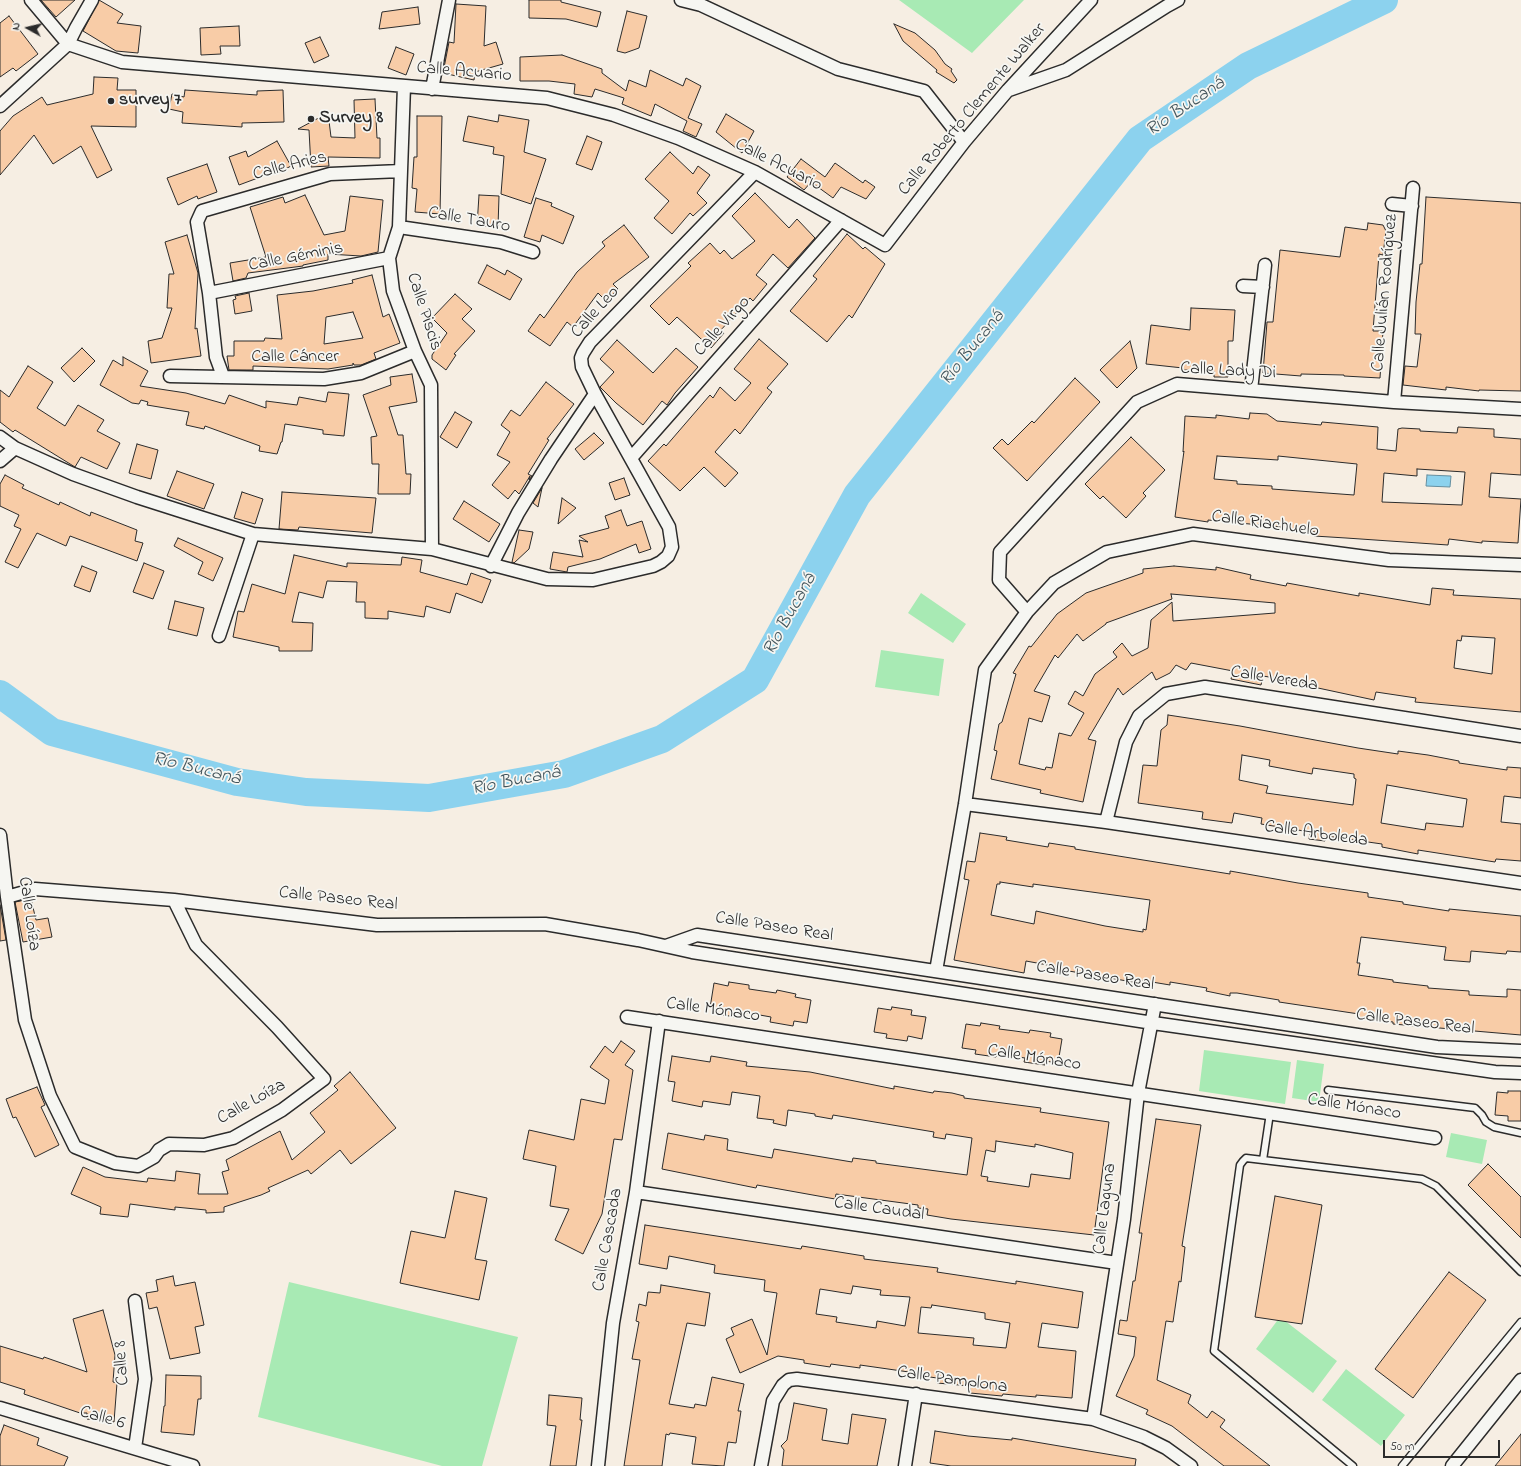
<!DOCTYPE html>
<html>
<head>
<meta charset="utf-8">
<style>
  body { margin:0 }
  #map { position:relative; width:1521px; height:1466px; overflow:hidden; background:#f6eee3; font-family:"Indie Flower",sans-serif }
  canvas { display:block }
  .north { position:absolute; left:8px; top:8px; width:40px; height:40px; -webkit-text-stroke:3px #f6f6f2; paint-order:stroke; rotate:278deg; font-size:11px; font-weight:700; line-height:16px; text-align:center; color:#2b2b2b }
  .north::after { content:''; display:block; margin:auto; width:14px; height:18px; background:#2b2b2b; clip-path:polygon(50% 0,100% 100%,50% 72%,0 100%) }
  .scale { position:absolute; left:1383px; top:1440px; width:117px; height:18px; box-sizing:border-box; border:2px solid #2b2b2b; border-top:0; padding-left:5px; font-size:12px; line-height:14px; white-space:nowrap; color:#2b2b2b; -webkit-text-stroke:3px #f6f6f2; paint-order:stroke }
</style>
</head>
<body>
<div id="map">
<canvas width="1521" height="1466"></canvas>
<div class="north">N</div>
<div class="scale">50 m</div>
</div>
<script>
const ctx = document.querySelector('canvas').getContext('2d');
ctx.lineJoin = 'round';
function fill(path, color) { ctx.fillStyle = color; ctx.fill(path, 'evenodd'); }
const toPath = rows => new Path2D(rows.map(r => 'M' + r).join(''));
function stroke(path, color, width, dash) { ctx.strokeStyle = color; ctx.lineWidth = width; ctx.lineCap = dash ? 'butt' : 'round'; ctx.setLineDash(dash || []); ctx.stroke(path); }
function drawText(font, color, halo, rows, align = 'center') {
  ctx.font = font + ' "Indie Flower",sans-serif'; ctx.lineWidth = 3.5; ctx.setLineDash([]); ctx.textBaseline = 'middle'; ctx.strokeStyle = halo; ctx.fillStyle = color; for (const [text, x, y, turn = 0] of rows) {
    ctx.save(); ctx.translate(x, y); ctx.rotate((+turn || 0) * Math.PI / 180); ctx.textAlign = isNaN(turn) ? turn : align; if (halo) ctx.strokeText(text, 0, 0); ctx.fillText(text, 0, 0); ctx.restore();
  }
}
fill(toPath([
  [899,0,1024,0,972,53],
  [921,593,966,624,953,643,908,613],
  [881,650,944,659,939,696,875,687],
  [1204,1050,1291,1062,1285,1104,1199,1091],
  [1297,1060,1324,1064,1319,1102,1292,1098],
  [1451,1133,1487,1140,1482,1164,1446,1157],
  [289,1282,518,1337,482,1466,442,1466,258,1417],
  [1280,1317,1337,1361,1313,1393,1256,1349],
  [1346,1369,1405,1415,1381,1446,1322,1400]
]), '#a8eab4');
const water = toPath([
  [1427,475,1451,476,1450,487,1426,486,1427,475]
]);
fill(water, '#8cd2ee');
stroke(water, '#658fa0', 1);
stroke(toPath([
  [0,694,52,732,237,782,306,792,429,798,564,774,662,739,755,680,857,495,1140,139,1248,66,1384,0]
]), '#8cd2ee', 28);
const building = toPath([
  [41,0,75,0,56,17,41,0],
  [99,0,123,14,117,23,141,26,138,53,116,51,83,31,99,0],
  [529,0,561,0,561,2,601,12,597,27,566,19,529,18,529,0],
  [456,4,486,6,484,46,496,42,503,64,475,72,474,80,443,73,449,42,454,43,456,4],
  [418,7,420,24,379,29,382,12,418,7],
  [627,11,647,16,639,48,625,53,617,51,627,11],
  [9,16,38,54,16,71,13,68,0,77,0,23,9,16],
  [894,24,915,33,935,50,945,64,952,69,951,71,957,80,954,83,936,72,937,70,903,41,894,24],
  [239,26,240,46,220,46,221,54,201,55,200,28,239,26],
  [320,37,329,56,314,63,305,43,320,37],
  [396,47,414,54,406,75,388,68,396,47],
  [562,55,602,69,602,73,626,91,629,80,646,87,650,70,683,86,686,78,701,86,688,118,702,124,696,137,683,131,687,121,655,104,651,116,622,104,624,98,595,89,592,97,574,94,575,84,549,81,520,81,520,57,562,55],
  [94,77,118,78,117,90,136,90,136,127,91,126,112,170,97,178,81,146,53,164,34,135,0,175,0,131,13,116,42,97,47,105,93,94,94,77],
  [185,90,257,95,257,91,283,90,284,122,242,123,242,127,182,123,183,112,169,109,172,94,184,97,185,90],
  [375,99,377,138,380,138,380,158,328,157,329,166,311,167,309,130,298,129,328,113,331,137,355,138,354,100,375,99],
  [726,114,754,131,742,153,716,132,726,114],
  [499,115,529,120,524,152,546,159,531,204,501,194,504,156,493,154,494,147,463,141,468,116,498,122,499,115],
  [417,116,442,116,440,214,415,212,417,189,412,188,414,157,417,157,417,116],
  [587,136,602,142,592,170,576,164,587,136],
  [277,141,291,166,276,174,274,172,239,185,229,157,246,151,248,157,277,141],
  [670,152,693,174,698,166,710,175,697,193,707,203,693,216,690,213,672,234,654,218,669,201,645,179,670,152],
  [801,159,825,177,835,163,863,183,865,180,875,187,866,199,841,187,833,198,811,182,804,190,787,177,801,159],
  [207,164,217,192,198,199,197,196,178,205,167,178,207,164],
  [755,193,789,228,797,219,815,238,788,268,773,254,756,275,767,284,753,301,750,298,720,331,724,333,711,348,677,317,669,325,650,306,691,266,688,263,710,243,720,254,724,250,732,259,755,241,732,216,755,193],
  [305,195,324,235,345,231,350,196,383,200,378,252,361,256,328,254,328,260,303,265,303,266,248,273,246,278,233,281,230,263,266,257,250,207,283,197,285,203,305,195],
  [479,195,499,196,498,227,477,226,479,195],
  [1426,197,1521,203,1521,391,1479,390,1479,391,1446,387,1446,390,1403,385,1405,366,1417,367,1421,334,1415,334,1416,302,1420,264,1422,264,1426,197],
  [536,198,552,203,551,206,574,216,563,244,542,235,540,242,524,237,536,198],
  [1368,223,1383,225,1386,231,1383,255,1379,254,1373,331,1383,331,1380,378,1344,376,1344,375,1301,374,1301,376,1263,373,1267,322,1273,322,1280,250,1340,257,1345,227,1367,230,1368,223],
  [624,225,649,257,613,284,618,289,606,301,598,293,573,327,567,322,550,346,528,331,540,314,544,318,577,272,605,246,602,242,624,225],
  [847,234,863,249,865,247,885,264,852,318,849,315,827,342,790,311,817,279,813,276,847,234],
  [187,235,198,273,195,329,197,328,201,356,151,363,148,341,162,338,172,308,167,308,169,274,174,274,165,242,187,235],
  [487,265,505,275,507,270,522,279,510,300,478,283,487,265],
  [372,275,383,317,389,314,400,343,374,353,376,359,361,365,354,365,353,363,353,365,328,369,253,366,253,370,229,370,227,356,234,356,234,341,264,341,265,338,282,339,277,295,313,291,353,283,352,280,372,275],
  [353,312,363,338,324,344,326,317,353,312],
  [249,293,252,311,235,314,233,300,236,299,235,296,249,293],
  [455,294,472,309,462,319,475,331,454,354,456,355,446,370,432,359,432,355,447,333,432,318,455,294],
  [1191,308,1235,310,1233,341,1228,341,1228,377,1214,377,1214,371,1183,370,1183,368,1146,364,1151,325,1190,330,1191,308],
  [759,339,788,364,767,388,772,392,740,434,735,429,715,452,738,473,725,487,704,467,680,491,648,461,664,444,666,446,710,395,713,398,720,387,735,401,751,383,734,369,759,339],
  [617,340,653,373,676,348,698,367,675,393,667,405,662,401,643,425,616,403,600,387,614,372,600,359,617,340],
  [1130,341,1137,368,1117,388,1100,370,1130,341],
  [82,348,95,361,74,382,61,368,82,348],
  [123,357,148,371,140,386,186,393,225,404,229,395,266,408,266,401,297,405,299,397,326,402,328,392,349,394,344,436,323,434,323,430,285,424,282,442,281,442,277,454,259,451,260,446,205,426,204,429,186,425,189,412,147,405,148,402,141,400,139,404,132,403,100,385,113,360,123,366,123,357],
  [28,366,53,382,37,408,65,426,78,405,104,420,97,431,120,443,107,469,81,457,75,467,15,430,13,432,0,422,0,390,9,397,28,366],
  [412,374,417,402,389,407,398,435,403,435,406,474,411,474,410,494,378,494,379,464,372,464,371,437,377,436,363,395,391,385,390,377,412,374],
  [1075,378,1100,402,1027,481,993,448,1002,439,1008,445,1032,421,1034,423,1075,378],
  [546,382,574,404,547,439,549,440,528,474,532,476,529,480,530,476,519,494,515,490,508,499,492,485,510,462,497,455,510,432,501,425,511,410,520,416,546,382],
  [455,412,472,422,457,448,440,437,455,412],
  [1250,413,1267,414,1277,421,1321,425,1322,422,1378,427,1377,449,1396,451,1398,429,1402,428,1420,429,1420,431,1457,433,1458,427,1494,429,1494,437,1521,439,1521,475,1491,473,1489,497,1521,499,1518,543,1482,541,1482,543,1449,539,1448,545,1346,538,1314,536,1315,532,1281,529,1281,527,1208,520,1208,522,1175,517,1184,451,1183,452,1185,416,1216,418,1216,415,1249,419,1250,413],
  [1217,456,1278,460,1278,456,1357,464,1354,495,1272,489,1272,486,1237,484,1237,481,1214,479,1217,456],
  [1417,469,1465,472,1462,505,1382,502,1384,473,1417,476,1417,469],
  [594,433,604,443,584,460,575,449,594,433],
  [1131,437,1165,470,1143,493,1146,496,1126,518,1103,496,1100,499,1085,484,1131,437],
  [137,444,158,450,151,479,129,473,137,444],
  [177,471,214,484,204,509,167,496,177,471],
  [5,475,24,485,22,488,59,505,60,502,90,516,91,512,137,530,135,541,143,543,137,561,70,536,66,546,37,533,18,568,5,562,21,529,14,526,19,515,0,506,0,484,5,475],
  [624,478,630,495,615,500,609,483,624,478],
  [542,488,538,507,533,503,542,488],
  [242,492,263,499,255,524,234,518,242,492],
  [282,492,376,498,372,533,299,527,298,530,279,529,282,492],
  [562,498,576,508,558,524,562,498],
  [464,501,500,524,489,542,453,519,464,501],
  [621,510,627,526,642,521,651,549,639,553,636,544,600,559,568,567,567,572,550,569,553,552,583,557,579,540,588,542,579,536,609,528,605,516,621,510],
  [519,530,533,532,529,549,514,563,512,562,519,530],
  [178,538,223,558,213,581,198,574,203,562,174,546,178,538],
  [294,555,347,567,347,563,401,565,402,557,422,560,420,572,467,585,471,573,491,580,482,603,456,593,450,613,426,606,424,617,388,611,388,619,365,618,365,602,356,602,357,582,327,581,323,598,299,592,292,622,313,623,312,651,279,651,279,647,233,637,238,611,244,612,252,584,285,594,294,555],
  [144,563,164,571,153,599,133,592,144,563],
  [82,566,97,572,90,592,74,586,82,566],
  [1174,566,1216,570,1216,567,1251,575,1250,579,1286,586,1287,583,1359,596,1359,593,1430,605,1432,588,1454,590,1453,595,1521,599,1521,712,1415,702,1416,698,1376,692,1374,700,1304,685,1305,683,1263,676,1261,685,1231,679,1233,671,1191,663,1186,670,1176,665,1170,673,1156,680,1152,672,1123,695,1118,688,1088,739,1096,741,1083,802,1040,793,1041,790,991,779,997,751,994,750,999,724,1002,722,1016,674,1013,673,1029,646,1031,647,1057,614,1086,593,1143,573,1143,569,1174,566],
  [1171,594,1275,603,1275,613,1173,621,1172,602,1151,620,1148,648,1132,656,1122,643,1113,652,1117,657,1095,674,1083,696,1075,691,1068,704,1084,713,1071,736,1059,733,1052,768,1046,767,1045,770,1019,764,1029,718,1042,722,1050,696,1034,691,1055,655,1058,658,1077,634,1083,641,1106,624,1106,623,1172,599,1171,594],
  [1462,636,1495,638,1492,674,1454,668,1457,640,1461,641,1462,636],
  [175,601,204,608,197,636,168,629,175,601],
  [1168,715,1240,726,1358,748,1398,754,1398,751,1428,755,1459,761,1459,763,1507,770,1507,767,1521,768,1521,798,1504,796,1501,822,1521,824,1521,861,1496,859,1495,862,1418,850,1418,854,1382,847,1382,844,1326,836,1325,841,1309,839,1310,832,1261,824,1262,818,1234,813,1232,823,1202,819,1203,812,1138,803,1143,765,1157,766,1161,730,1167,725,1168,715],
  [1242,755,1270,760,1269,766,1312,774,1313,768,1354,774,1354,778,1356,779,1353,805,1266,793,1268,786,1239,780,1242,755],
  [1387,785,1467,799,1463,827,1426,823,1425,830,1381,823,1387,785],
  [980,833,1007,837,1006,840,1048,847,1049,843,1075,847,1075,849,1230,874,1230,871,1298,883,1368,893,1368,897,1403,902,1403,904,1449,911,1449,909,1521,916,1521,952,1507,951,1506,954,1471,951,1470,962,1444,960,1446,947,1361,937,1357,963,1360,963,1358,975,1393,980,1393,982,1428,986,1428,988,1469,991,1469,995,1507,997,1507,989,1521,990,1521,1035,1393,1024,1393,1022,1358,1018,1359,1014,1279,1002,1279,1000,1237,993,1230,993,1230,996,1206,991,1207,988,1170,982,1170,985,1134,979,1133,982,1063,970,1064,968,1026,961,1024,973,954,960,969,880,964,879,967,861,975,862,980,833],
  [1000,882,1033,887,1033,884,1150,900,1146,930,1143,929,1143,932,1105,926,1036,911,1034,924,991,915,997,884,1000,884,1000,882],
  [31,899,36,920,48,918,52,937,23,942,15,902,31,899],
  [0,905,6,940,0,941,0,905],
  [729,982,749,985,749,989,776,993,777,990,796,994,795,997,811,1000,807,1023,794,1021,793,1026,770,1022,771,1017,743,1012,742,1018,723,1015,724,1010,710,1008,714,983,728,986,729,982],
  [892,1007,912,1010,911,1015,926,1017,922,1039,908,1036,907,1041,886,1038,887,1034,874,1032,878,1008,891,1010,892,1007],
  [981,1023,1000,1026,999,1029,1015,1031,1029,1033,1030,1030,1051,1033,1050,1037,1062,1039,1058,1063,1045,1061,1045,1065,1024,1062,1025,1058,997,1054,996,1057,975,1054,976,1050,962,1048,966,1024,980,1026,981,1023],
  [621,1041,635,1051,625,1065,633,1070,622,1140,614,1139,602,1214,583,1254,555,1240,569,1209,550,1206,556,1166,523,1159,529,1130,574,1140,581,1099,605,1104,609,1080,590,1067,605,1046,613,1053,621,1041],
  [672,1056,710,1062,711,1056,747,1062,746,1066,810,1072,894,1089,894,1086,933,1093,934,1091,952,1093,964,1096,964,1098,1041,1108,1040,1112,1109,1122,1094,1235,951,1219,927,1215,928,1209,918,1208,918,1205,836,1194,835,1199,757,1185,756,1188,662,1169,668,1133,704,1140,705,1135,728,1139,727,1150,772,1158,774,1149,852,1162,853,1158,876,1161,876,1163,967,1175,972,1138,946,1134,945,1139,933,1137,934,1132,833,1115,832,1119,815,1116,815,1114,788,1110,786,1126,773,1123,774,1120,757,1118,760,1096,732,1092,730,1105,703,1101,702,1107,672,1101,675,1082,668,1081,672,1056],
  [996,1141,1035,1147,1035,1144,1073,1153,1070,1179,1031,1174,1029,1187,987,1181,988,1177,981,1176,986,1150,995,1152,996,1141],
  [350,1072,396,1128,351,1164,340,1150,311,1174,308,1170,268,1188,270,1191,261,1195,224,1207,224,1212,206,1213,206,1210,175,1207,175,1210,130,1204,128,1217,100,1214,101,1207,71,1194,83,1167,105,1177,147,1182,148,1178,175,1181,176,1171,200,1174,198,1194,228,1194,222,1172,229,1170,226,1160,280,1131,292,1160,325,1132,310,1113,338,1090,334,1086,350,1072],
  [37,1087,45,1105,41,1107,59,1145,35,1157,16,1117,13,1118,6,1099,37,1087],
  [1508,1091,1521,1091,1521,1121,1508,1121,1508,1116,1495,1115,1497,1092,1508,1093,1508,1091],
  [1156,1119,1201,1125,1182,1246,1185,1247,1181,1282,1179,1281,1173,1322,1166,1321,1157,1380,1191,1395,1188,1403,1207,1418,1212,1411,1225,1420,1220,1427,1270,1466,1224,1466,1172,1426,1146,1414,1148,1410,1116,1396,1134,1356,1136,1337,1118,1334,1120,1320,1127,1321,1133,1281,1135,1281,1142,1233,1139,1233,1156,1119],
  [1488,1164,1521,1197,1521,1238,1468,1185,1488,1164],
  [455,1191,487,1198,475,1259,487,1261,479,1300,400,1283,411,1231,445,1238,455,1191],
  [1275,1196,1322,1205,1302,1324,1255,1317,1275,1196],
  [645,1225,801,1249,802,1246,864,1256,864,1259,938,1268,937,1272,977,1278,1016,1284,1016,1281,1083,1292,1078,1328,1042,1323,1038,1347,1076,1351,1072,1398,1036,1395,1036,1397,1003,1394,1002,1396,970,1393,970,1386,937,1383,937,1378,909,1374,909,1372,860,1365,860,1368,831,1364,830,1367,804,1363,804,1360,778,1356,740,1373,726,1339,734,1335,731,1328,752,1319,767,1355,777,1293,764,1291,765,1280,714,1273,715,1265,669,1256,667,1269,639,1264,645,1225],
  [853,1286,881,1290,880,1295,910,1297,905,1326,877,1321,876,1328,836,1322,837,1317,816,1314,820,1289,851,1294,853,1286],
  [932,1305,985,1313,985,1319,1010,1323,1006,1348,973,1345,974,1338,918,1333,921,1307,931,1308,932,1305],
  [1449,1272,1486,1300,1413,1398,1375,1369,1449,1272],
  [173,1276,175,1286,195,1282,204,1325,195,1327,200,1353,170,1359,157,1307,149,1309,146,1293,158,1291,156,1280,173,1276],
  [661,1285,710,1293,705,1326,687,1323,669,1404,694,1408,695,1404,706,1406,712,1377,744,1384,738,1411,741,1411,736,1443,728,1442,724,1466,692,1464,696,1437,670,1433,669,1435,666,1434,662,1466,624,1466,640,1360,632,1359,639,1322,636,1321,639,1304,646,1306,648,1292,660,1293,661,1285],
  [103,1310,115,1355,113,1382,117,1383,114,1422,87,1419,87,1413,80,1413,24,1394,25,1390,0,1382,0,1346,43,1359,44,1357,87,1372,73,1319,103,1310],
  [166,1375,201,1376,201,1399,198,1399,194,1435,161,1432,164,1406,165,1406,166,1375],
  [549,1395,582,1398,580,1420,582,1420,576,1466,550,1466,556,1426,547,1425,549,1395],
  [794,1403,827,1409,822,1440,848,1444,852,1414,886,1419,877,1466,782,1466,784,1450,781,1446,787,1440,794,1403],
  [4,1425,39,1438,37,1445,68,1457,64,1466,0,1466,0,1436,4,1425],
  [935,1431,968,1436,1012,1440,1012,1438,1136,1459,1135,1466,951,1466,930,1463,935,1431],
  [1521,1434,1521,1466,1495,1466,1521,1434]
]);
fill(building, '#f8cca7');
stroke(building, '#2b2b2b', 1);
const lane = toPath([
  [1328,1090,1475,1108,1482,1115,1486,1122,1494,1127,1521,1133],
  [1263,1160,1270,1113],
  [1353,1466,1214,1351,1240,1165,1243,1161,1246,1158,1422,1179,1436,1186,1521,1272],
  [1402,1466,1521,1322]
]);
const street = toPath([
  [31,0,68,44,122,62,547,98,614,115,678,138,755,172,885,245,964,142,1008,90,1091,0],
  [681,0,701,5,838,69,924,91,964,142],
  [404,86,399,227,389,258,393,291,415,351,431,385,432,549],
  [432,89,449,0],
  [1009,90,1066,70,1167,6,1178,0],
  [0,106,68,44,76,28,92,0],
  [1392,204,1412,206],
  [399,227,501,242,533,252],
  [1243,286,1263,287],
  [209,293,389,258],
  [170,376,324,379,361,373,415,351],
  [223,376,216,357,209,293,197,222,202,211,330,174,401,171],
  [1251,390,1265,265],
  [1394,402,1413,188],
  [0,437,15,448,73,474,137,497,253,534,432,549,547,579,593,580,653,566,661,562,668,556,672,547,669,527,595,394,582,367,581,358,583,353,590,342,755,172],
  [631,458,841,220],
  [0,461,15,448],
  [491,566,518,513,551,459,595,394],
  [1027,612,999,580,1000,552,1137,402,1177,384,1394,402,1521,409],
  [219,636,253,534],
  [965,804,1106,822,1521,883],
  [1106,822,1126,742,1139,716,1166,694,1205,687,1521,736],
  [0,835,7,897,25,1020,50,1096,75,1147,115,1163,138,1166,154,1157,159,1150,169,1144,204,1145,233,1138,282,1110,324,1079,277,1027,196,945,174,900],
  [7,897,35,889,174,900,377,925,545,924,638,940,692,952,1153,1023,1495,1072,1521,1073],
  [666,946,697,935,1437,1047,1521,1051],
  [936,971,965,804,985,670,1027,612,1054,583,1107,552,1193,534,1389,560,1521,565],
  [627,1017,1435,1138],
  [636,1192,1117,1263],
  [0,1408,193,1466],
  [1093,1419,1124,1219,1138,1093,1155,1004],
  [135,1448,145,1379,135,1301],
  [598,1466,613,1323,636,1192,659,1021],
  [761,1466,773,1401,783,1385,789,1380,797,1379,1093,1419,1144,1437,1166,1448,1191,1466],
  [905,1466,916,1394],
  [1452,1466,1521,1380]
]);
stroke(lane, '#2b2b2b', 9);
stroke(street, '#2b2b2b', 15);
stroke(lane, '#f6f6f2', 6);
stroke(street, '#f6f6f2', 12);
for (const [x, y, r, color] of [
  [111,101,4,"#2b2b2b"],
  [311,119,4,"#2b2b2b"]
]) { const dot = new Path2D(); dot.arc(x, y, r, 0, 2 * Math.PI); ctx.fillStyle = color; ctx.fill(dot); stroke(dot, '#f6f6f2', 1.5); }
drawText('18px', '#2b2b2b', '#f6f6f2', [
  ["Calle Acuario",464,73,5],
  ["Calle Roberto Clemente Walker",973,110,-50],
  ["Calle Acuario",778,166,27],
  ["Calle Aries",290,167,-14],
  ["Calle Tauro",469,221,10],
  ["Calle Géminis",296,258,-11],
  ["Calle Julián Rodríguez",1386,293,-85],
  ["Calle Piscis",423,312,72],
  ["Calle Leo",596,313,-48],
  ["Calle Virgo",723,327,-48],
  ["Calle Cáncer",295,358],
  ["Calle Lady Di",1228,372,3],
  ["Calle Riachuelo",1265,525,8],
  ["Calle Vereda",1274,680,9],
  ["Calle Arboleda",1316,835,8],
  ["Calle Paseo Real",338,900,6],
  ["Calle Loíza",28,914,82],
  ["Calle Paseo Real",774,928,9],
  ["Calle Paseo Real",1095,977,9],
  ["Calle Mónaco",713,1011,8],
  ["Calle Paseo Real",1415,1023,7],
  ["Calle Mónaco",1034,1059,9],
  ["Calle Loíza",252,1103,-29],
  ["Calle Mónaco",1354,1108,9],
  ["Calle Laguna",1106,1209,-83],
  ["Calle Caudal",879,1210,8],
  ["Calle Cascada",609,1240,-80],
  ["Calle 8",123,1363,-94],
  ["Calle Pamplona",952,1381,8],
  ["Calle 6",102,1419,16]
]);
drawText('bold 18px', '#2b2b2b', '#f6f6f2', [
  ["survey 7",119,101],
  ["Survey 8",319,119]
], 'left');
drawText('italic 19px', '#43555c', '#f6f6f2', [
  ["Río Bucaná",1186,108,-34],
  ["Río Bucaná",973,349,-51],
  ["Río Bucaná",791,615,-61],
  ["Río Bucaná",196,770,14],
  ["Río Bucaná",516,782,-11]
]);
</script>
</body>
</html>
